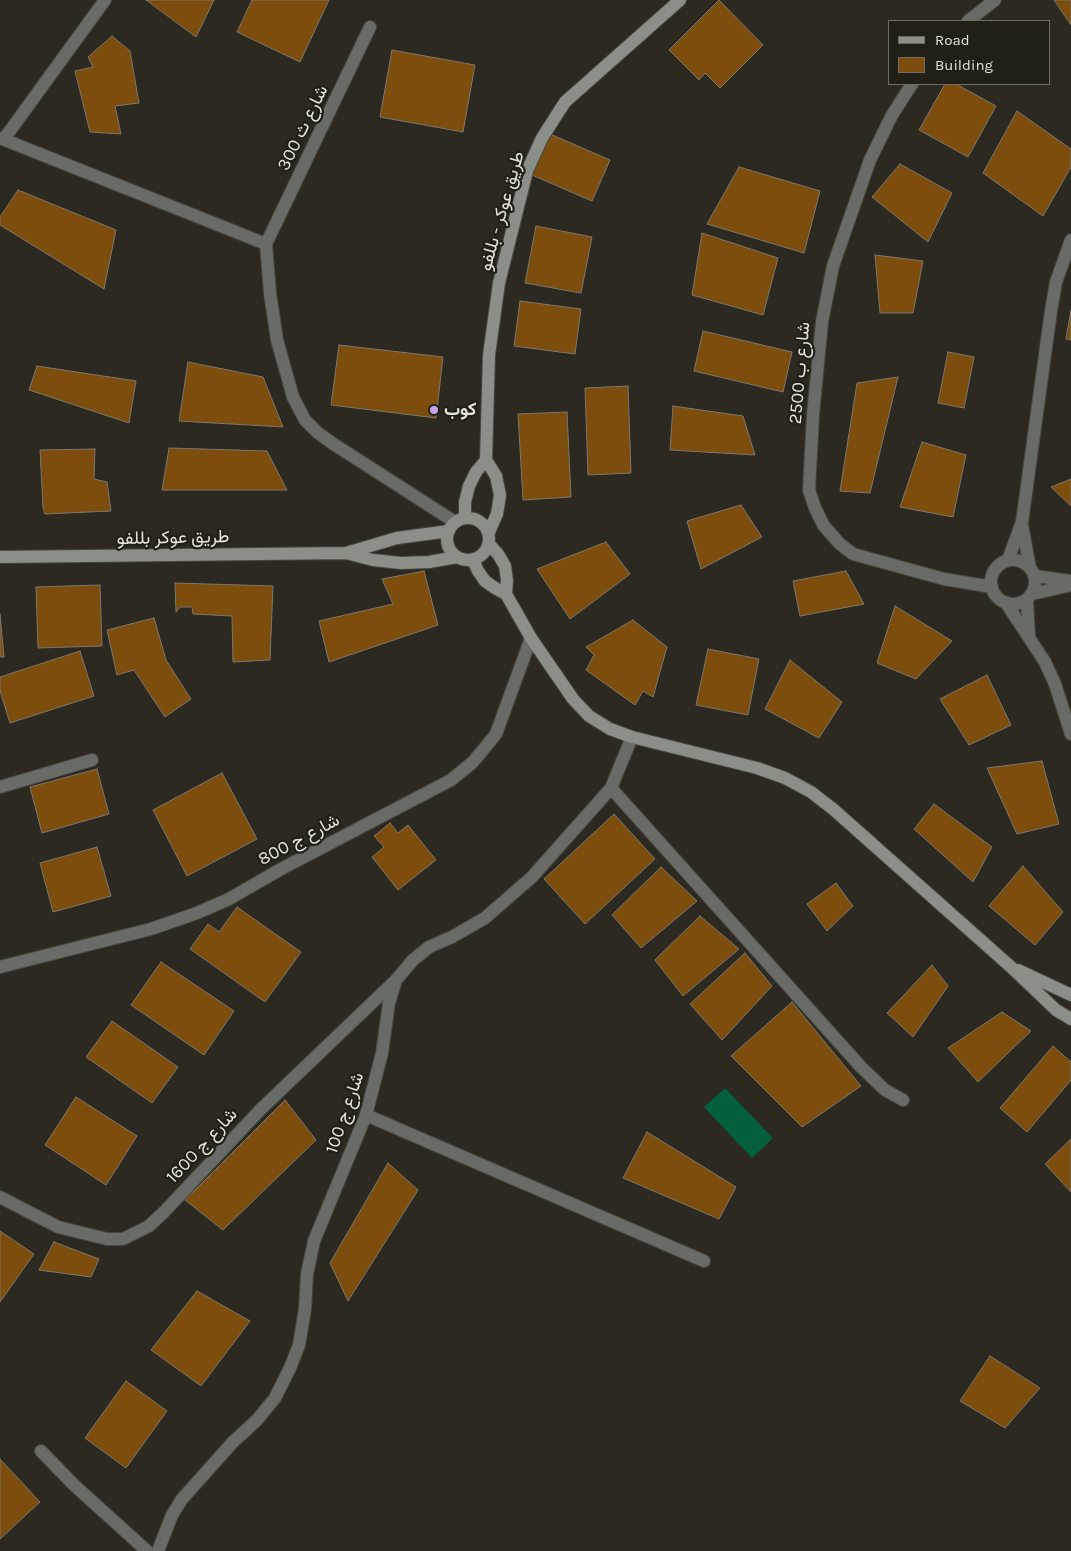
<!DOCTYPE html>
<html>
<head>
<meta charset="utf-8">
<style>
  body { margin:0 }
  #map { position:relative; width:1071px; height:1551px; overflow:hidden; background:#2b2920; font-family:Karla,sans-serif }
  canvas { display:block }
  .legend { position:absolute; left:888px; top:20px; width:162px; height:65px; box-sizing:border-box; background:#212017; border:1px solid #6f6e66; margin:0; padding:6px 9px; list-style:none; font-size:15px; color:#e3e2dc }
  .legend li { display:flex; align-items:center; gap:10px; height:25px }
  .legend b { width:25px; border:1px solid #6f6e66 }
</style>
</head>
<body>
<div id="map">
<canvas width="1071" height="1551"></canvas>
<ul class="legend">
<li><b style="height:6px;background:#8c8f88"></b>Road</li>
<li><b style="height:14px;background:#7c4d0d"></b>Building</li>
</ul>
</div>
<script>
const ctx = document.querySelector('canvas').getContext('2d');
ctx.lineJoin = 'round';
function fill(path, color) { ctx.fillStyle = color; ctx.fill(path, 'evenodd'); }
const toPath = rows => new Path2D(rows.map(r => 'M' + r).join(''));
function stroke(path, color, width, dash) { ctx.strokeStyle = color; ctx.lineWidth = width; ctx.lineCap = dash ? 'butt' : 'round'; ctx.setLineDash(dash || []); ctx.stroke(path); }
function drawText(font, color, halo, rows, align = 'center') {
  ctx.font = font + ' Karla,Vazirmatn,sans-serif'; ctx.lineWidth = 4.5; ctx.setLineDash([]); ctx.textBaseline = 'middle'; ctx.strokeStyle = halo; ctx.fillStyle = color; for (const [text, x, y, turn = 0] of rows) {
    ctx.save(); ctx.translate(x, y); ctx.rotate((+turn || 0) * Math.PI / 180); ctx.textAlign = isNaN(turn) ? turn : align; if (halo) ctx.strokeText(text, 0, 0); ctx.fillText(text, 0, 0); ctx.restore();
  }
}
fill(toPath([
  [725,1088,773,1138,752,1158,704,1107]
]), '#035f3c');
const building = toPath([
  [146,0,214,0,196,37,146,0],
  [252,0,329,0,300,62,237,32,252,0],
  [719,0,763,45,720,88,705,73,699,80,669,50,719,0],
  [1054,0,1071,0,1071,25,1054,0],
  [112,36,130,51,139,103,115,106,121,134,90,132,75,71,93,67,88,57,112,36],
  [392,50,475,65,463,132,380,117,392,50],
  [945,84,956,84,996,106,968,157,919,130,945,84],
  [1017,111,1071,149,1071,167,1043,216,983,173,1017,111],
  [550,134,610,160,592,201,532,175,550,134],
  [900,164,952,193,928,242,872,197,900,164],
  [739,167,820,191,804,253,707,224,739,167],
  [18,190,116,230,104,289,0,225,0,217,18,190],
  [536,226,592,237,581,293,525,283,536,226],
  [702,233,778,258,763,315,692,295,702,233],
  [875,255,923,261,913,313,880,313,875,255],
  [520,301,581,309,575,354,514,346,520,301],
  [1071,310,1071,340,1066,339,1071,310],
  [703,331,792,352,783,392,694,371,703,331],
  [339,345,443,357,436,418,331,405,339,345],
  [948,352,974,357,964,408,938,403,948,352],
  [188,362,263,377,283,427,179,421,188,362],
  [37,366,136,381,129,423,29,390,37,366],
  [898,377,870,493,840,491,857,383,898,377],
  [628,386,631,473,588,475,585,388,628,386],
  [673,406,743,416,755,455,670,450,673,406],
  [567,412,571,497,523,500,518,414,567,412],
  [922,442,966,455,953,517,900,507,922,442],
  [169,448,267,451,287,490,162,490,169,448],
  [95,449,94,479,107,482,111,511,45,514,43,507,40,450,95,449],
  [1071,479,1071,506,1051,487,1071,479],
  [741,505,762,537,701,569,687,521,741,505],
  [606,542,630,574,570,619,537,569,606,542],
  [424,571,438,625,329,662,319,621,393,604,382,579,424,571],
  [846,571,864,604,800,616,793,581,846,571],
  [175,583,273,586,270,660,233,662,232,616,193,614,192,607,180,607,176,612,175,583],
  [100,585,102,646,38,648,36,587,100,585],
  [895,606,952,641,916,679,877,663,895,606],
  [0,614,4,657,0,657,0,614],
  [154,618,166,660,191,699,165,717,134,670,117,675,107,630,154,618],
  [633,620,667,647,653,697,643,691,635,705,586,670,594,655,586,647,633,620],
  [708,649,759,659,748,715,696,705,708,649],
  [80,651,94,696,10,723,0,691,0,677,80,651],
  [790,660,842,702,819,738,765,709,790,660],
  [987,675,1011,725,969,745,940,699,987,675],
  [1042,761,1059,824,1017,834,987,768,1042,761],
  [97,769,109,814,42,833,30,787,97,769],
  [222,773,257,839,187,876,153,810,222,773],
  [934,804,992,847,973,882,914,829,934,804],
  [614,814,655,859,585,924,544,879,614,814],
  [390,823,398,833,408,825,436,860,398,890,372,857,384,847,374,836,390,823],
  [97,847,111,896,53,912,40,863,97,847],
  [1023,866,1063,912,1035,945,989,906,1023,866],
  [661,867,697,901,641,948,612,915,661,867],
  [836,883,853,906,827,931,807,904,836,883],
  [237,907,301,952,265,1002,190,949,208,924,219,932,237,907],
  [700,916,739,949,683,996,655,960,700,916],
  [745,953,772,986,722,1040,690,1004,745,953],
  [161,962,234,1011,204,1055,131,1005,161,962],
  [932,965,948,986,913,1037,887,1013,932,965],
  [792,1002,861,1086,802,1127,731,1056,792,1002],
  [1002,1012,1031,1031,978,1082,948,1048,1002,1012],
  [112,1021,178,1067,152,1103,86,1057,112,1021],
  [1053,1046,1071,1062,1071,1080,1027,1132,1000,1108,1053,1046],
  [76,1097,137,1136,106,1185,45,1145,76,1097],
  [285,1100,316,1140,223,1230,185,1200,285,1100],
  [647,1132,736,1187,719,1219,623,1178,647,1132],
  [1071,1139,1071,1192,1045,1164,1071,1139],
  [388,1163,418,1190,348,1301,330,1263,388,1163],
  [0,1231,34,1254,0,1302,0,1231],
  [54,1242,99,1259,91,1277,39,1270,54,1242],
  [197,1291,250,1321,201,1386,151,1350,197,1291],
  [990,1356,1040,1388,1005,1428,960,1401,990,1356],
  [126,1381,167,1411,126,1468,85,1438,126,1381],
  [0,1459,40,1502,0,1539,0,1459]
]);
fill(building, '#7c4d0d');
stroke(building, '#7f776e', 1);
const lane = toPath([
  [41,1451,74,1485,147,1551]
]);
const street = toPath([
  [968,21,995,0],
  [370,27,266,244,270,293,277,340,293,397,305,420,318,433,335,445,455,522],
  [912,84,892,115,870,160,833,266,822,322,813,415,809,490,815,508,824,526,840,544,853,554,944,579,992,587],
  [0,138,266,244],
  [4,139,105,0],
  [1022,525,1030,568],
  [1008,560,1022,522,1051,311,1056,282,1071,240],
  '991 582a22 22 0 1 1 44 0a22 22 0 1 1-44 0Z',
  [1035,576,1071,581],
  [1032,594,1071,585],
  [1027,600,1029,635],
  [1006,603,1045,662,1055,684,1071,734],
  [0,787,92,760],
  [611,788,861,1067,885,1090,903,1100],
  [0,967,151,929,197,913,229,899,281,869,451,780,473,762,496,734,531,638],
  [366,1115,704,1261],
  [0,1197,58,1227,107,1239,123,1239,149,1226,164,1212,261,1109,396,980],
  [158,1551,172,1515,182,1499,233,1442,257,1420,275,1398,290,1368,299,1345,305,1309,307,1274,314,1241,366,1115,382,1053,389,1003,396,980,413,960,429,947,452,937,485,918,532,877,611,788,632,737]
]);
const secondary = toPath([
  '447 539a21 21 0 1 1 42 0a21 21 0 1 1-42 0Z',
  [465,518,465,502,469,486,476,472,486,460],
  [489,532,497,514,500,495,496,476,486,460,489,355,499,283,527,171,542,138,565,102,680,0],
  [489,544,498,554,505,566,507,580,506,594],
  [346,553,397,538,449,531],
  [0,557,346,553,373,560,401,563,429,562,457,557],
  [473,560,478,571,485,581,495,588,506,594,531,638,573,699,589,716,610,729,632,737,757,768,785,778,811,792,833,809,1011,967,1056,1010,1071,1019],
  [1018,970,1071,995]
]);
stroke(lane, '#48473e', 14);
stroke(street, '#48473e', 14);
stroke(secondary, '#48473e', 14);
stroke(lane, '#686b66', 12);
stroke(street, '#686b66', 12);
stroke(secondary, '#8c8f88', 12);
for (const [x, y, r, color] of [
  [434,410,5,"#c7a6ef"]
]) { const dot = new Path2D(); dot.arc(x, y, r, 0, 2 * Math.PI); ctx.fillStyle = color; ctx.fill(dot); stroke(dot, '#212017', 2); }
drawText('18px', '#e3e2dc', '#212017', [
  ["شارع ث 300",303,128,-64],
  ["طريق عوكر - بللفو",502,211,-74],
  ["شارع ب 2500",800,373,-85],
  ["طريق عوكر بللفو",173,538,-1],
  ["شارع ج 800",299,840,-28],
  ["شارع ج 100",345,1113,-71],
  ["شارع ج 1600",202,1146,-47]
]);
drawText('bold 18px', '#e3e2dc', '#212017', [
  ["كوب",444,410]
], 'left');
</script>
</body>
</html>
